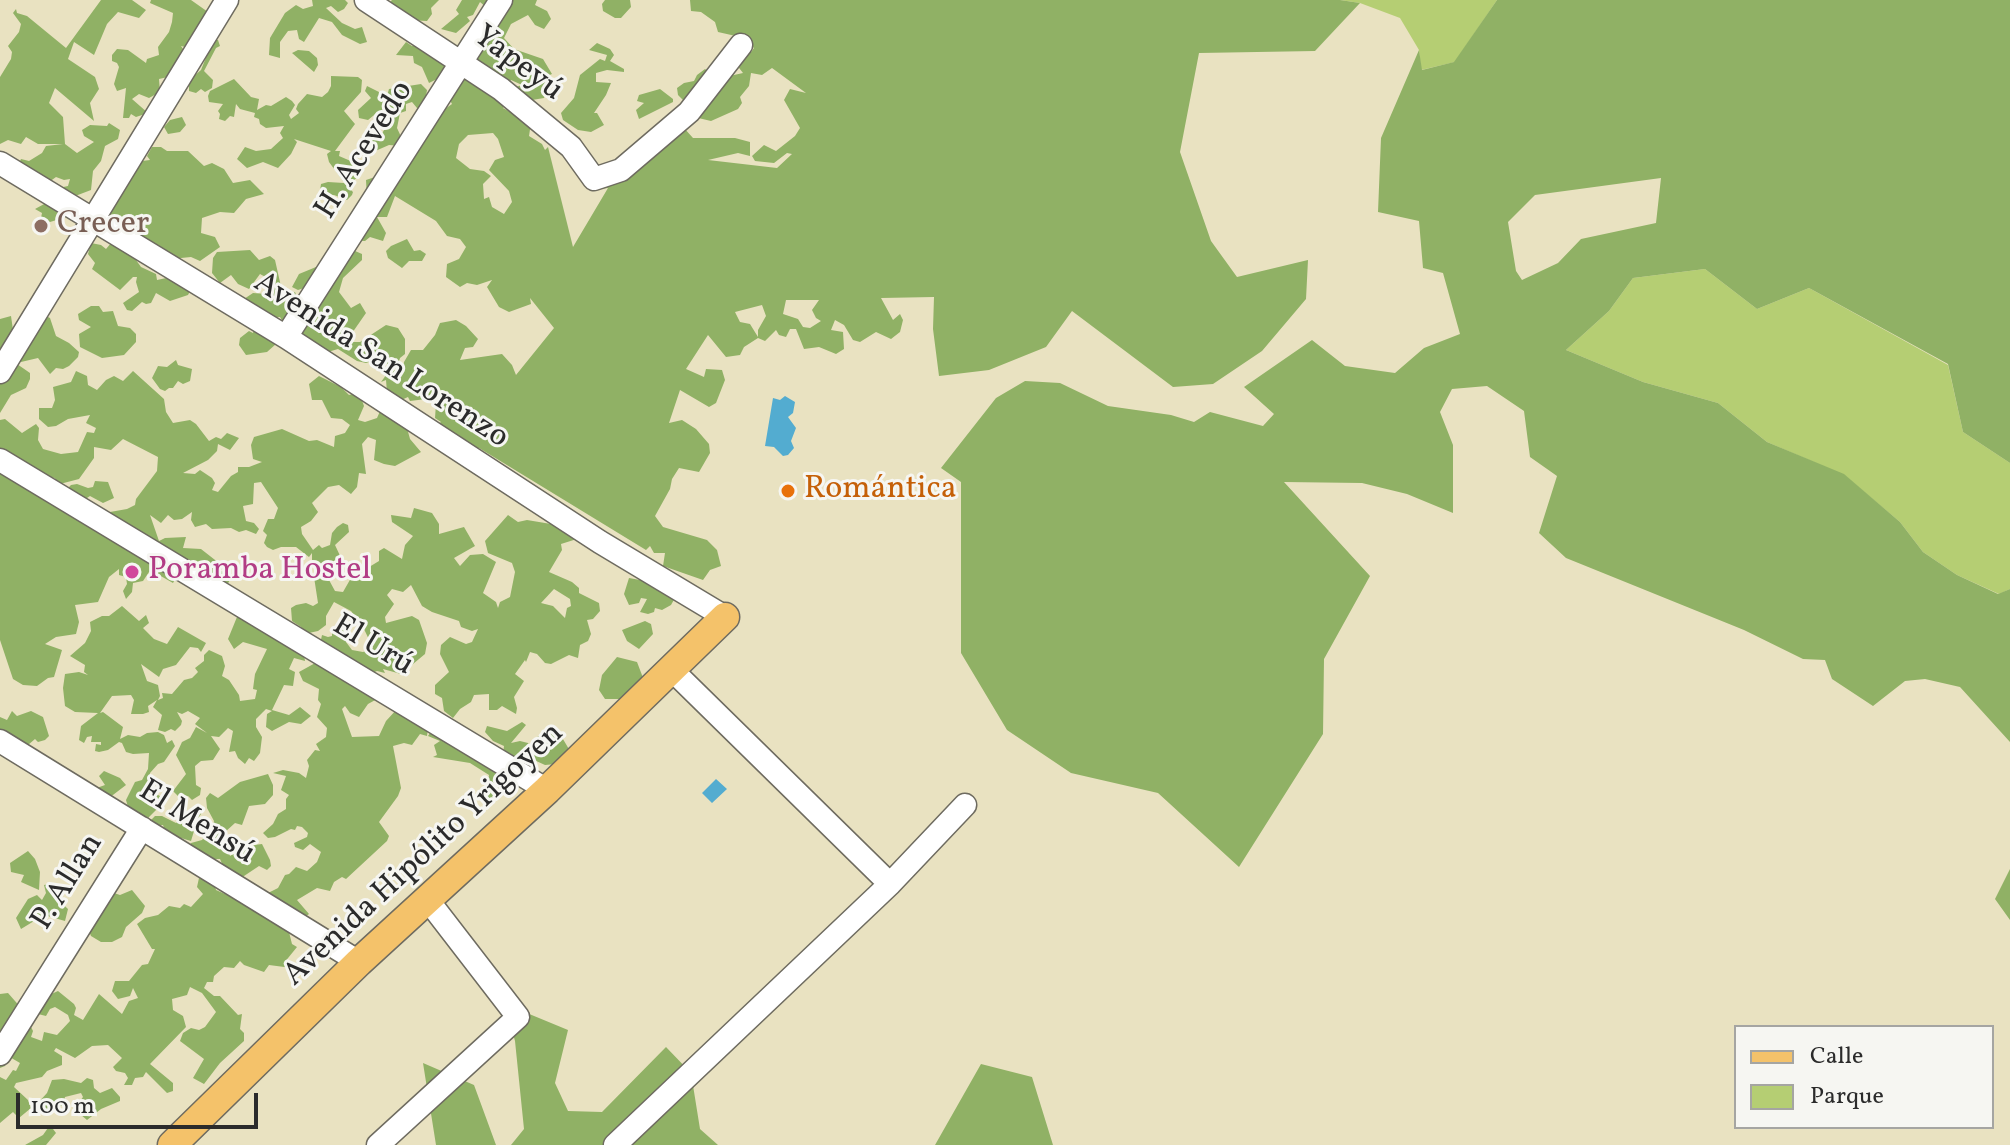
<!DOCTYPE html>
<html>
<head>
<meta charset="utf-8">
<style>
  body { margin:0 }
  #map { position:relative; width:2010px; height:1145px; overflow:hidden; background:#e9e2c1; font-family:Vollkorn,serif }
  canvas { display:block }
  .legend { position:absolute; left:1734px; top:1025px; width:260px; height:104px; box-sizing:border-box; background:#f6f6f2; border:2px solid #a5a5a2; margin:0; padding:10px 14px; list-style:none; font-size:24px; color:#2b2b2b }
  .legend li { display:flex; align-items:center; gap:16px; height:40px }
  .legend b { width:40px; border:2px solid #a5a5a2 }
  .scale { position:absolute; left:16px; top:1093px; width:242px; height:36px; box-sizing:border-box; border:4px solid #2b2b2b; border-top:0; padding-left:10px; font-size:24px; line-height:28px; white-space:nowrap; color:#2b2b2b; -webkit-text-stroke:6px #f6f6f2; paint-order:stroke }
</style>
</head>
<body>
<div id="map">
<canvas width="2010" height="1145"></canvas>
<ul class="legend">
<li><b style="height:10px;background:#f4c26a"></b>Calle</li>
<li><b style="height:22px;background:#b5ce73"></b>Parque</li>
</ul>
<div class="scale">100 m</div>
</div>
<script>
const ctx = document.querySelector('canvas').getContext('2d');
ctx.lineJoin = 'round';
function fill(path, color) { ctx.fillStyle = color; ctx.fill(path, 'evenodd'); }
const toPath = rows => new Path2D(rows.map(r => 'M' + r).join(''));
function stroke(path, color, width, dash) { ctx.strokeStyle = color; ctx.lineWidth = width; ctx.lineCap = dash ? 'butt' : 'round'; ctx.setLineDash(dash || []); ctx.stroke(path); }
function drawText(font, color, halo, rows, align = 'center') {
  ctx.font = font + ' Vollkorn,serif'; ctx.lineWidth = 6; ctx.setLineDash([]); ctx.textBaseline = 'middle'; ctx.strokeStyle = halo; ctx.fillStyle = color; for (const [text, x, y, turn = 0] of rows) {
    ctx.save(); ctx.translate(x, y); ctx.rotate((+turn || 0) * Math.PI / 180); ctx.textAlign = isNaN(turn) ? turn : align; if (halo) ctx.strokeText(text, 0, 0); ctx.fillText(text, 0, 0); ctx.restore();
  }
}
fill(toPath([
  [1340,0,1497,0,1455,62,1421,70,1419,50,1400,18,1360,3],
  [1705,269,1757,309,1809,288,1948,365,1963,432,2010,463,2010,589,1999,594,1957,575,1923,552,1900,522,1844,475,1767,442,1718,403,1643,382,1566,350,1609,311,1633,278]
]), '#b5ce73');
fill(toPath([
  [101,0,132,0,146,10,139,18,118,12,107,24,94,55,74,42,68,59,95,77,99,89,90,103,94,121,55,88,49,103,63,117,65,144,77,153,94,142,84,136,82,130,90,125,107,126,109,123,120,130,118,139,105,146,101,161,93,171,91,190,70,198,63,218,50,222,41,218,42,213,35,209,46,203,54,189,68,186,70,179,64,180,56,177,45,185,12,178,21,159,29,161,42,153,46,146,63,144,38,144,26,137,21,144,8,140,0,144,0,77,11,59,12,52,8,46,19,32,21,24,13,13,16,9,17,13,27,16,66,48],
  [151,0,191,0,208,12,193,33,189,48,181,46,186,53,178,66,172,67,168,77,159,79,160,92,149,98,139,94,132,99,148,113,136,117,131,114,129,118,123,118,126,88,117,91,114,84,119,67,117,63,112,61,112,55,117,49,128,50,146,63,147,59,159,55,158,47,169,32,172,22,173,13,150,3],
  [312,0,345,0,348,3,344,9,338,12,331,6,326,8,342,23,355,29,362,27,367,42,360,44,342,35,332,22,319,18,304,42,299,39,297,30,288,31,280,42,280,58,269,55,270,38,285,13,296,5,303,9,313,6],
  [392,0,439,0,431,8,432,14,427,21,408,20,389,3],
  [462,0,537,0,535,5,547,11,551,19,544,29,535,25,528,15,511,24,504,38,514,49,543,59,552,74,542,78,549,87,544,98,526,101,513,88,522,85,511,80,506,87,507,103,503,108,510,112,524,111,531,123,529,136,542,144,545,150,548,147,573,247,608,188,600,189,596,185,684,128,693,138,735,138,750,142,750,156,738,153,708,160,777,168,792,154,787,153,774,163,755,161,752,156,764,145,776,151,795,136,800,128,784,100,790,89,806,93,772,68,762,75,751,73,749,86,740,97,742,103,738,109,711,121,694,117,725,77,743,73,736,64,741,51,751,52,754,48,740,37,718,32,715,22,701,12,691,11,690,0,1340,0,1360,3,1315,51,1199,53,1180,152,1211,241,1237,277,1308,260,1306,299,1262,351,1213,384,1173,387,1072,311,1046,347,989,370,939,376,933,329,934,297,881,298,893,320,900,314,903,320,900,332,891,339,876,332,860,342,853,340,844,325,835,320,831,330,843,332,844,349,836,354,819,347,804,349,796,329,790,329,786,337,779,335,776,330,765,341,758,338,744,347,740,355,726,357,708,335,686,369,704,377,706,369,722,370,725,380,716,403,709,407,680,390,669,423,682,420,696,429,709,444,710,453,699,472,679,468,672,479,670,489,655,516,663,527,707,540,717,550,721,566,710,570,703,580,663,566,665,553,654,553,650,546,646,550,479,448,474,450,436,426,441,422,435,418,436,404,426,399,410,401,408,397,397,402,387,392,386,380,381,382,389,371,403,369,404,362,411,350,423,350,435,335,440,323,456,320,466,326,478,339,473,347,465,348,460,360,502,354,512,365,516,375,554,328,530,298,531,304,509,312,499,307,487,287,492,280,477,285,467,283,460,287,446,277,447,264,459,259,466,247,460,239,447,236,436,221,395,196,387,217,377,217,386,233,383,241,370,237,365,241,348,240,357,221,350,214,367,199,366,180,381,175,442,111,452,104,447,94,463,39,487,8,480,2,473,15,467,17,470,21,456,33,441,29,459,14,456,10],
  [493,133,498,139,504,157,495,160,489,170,509,191,512,202,504,214,492,207,489,197,484,199,483,184,491,176,484,171,470,169,456,158,459,144,468,135],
  [786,300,819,300,812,310,816,318,821,321,810,328,803,327,798,319,783,314],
  [762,305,766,316,758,330,758,337,750,324,740,322,735,312],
  [605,0,630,0,631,7,621,18,615,18,603,11,602,4],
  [1497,0,2010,0,2010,463,1963,432,1948,364,1809,288,1757,309,1705,269,1633,278,1609,311,1566,350,1643,382,1718,403,1767,442,1844,474,1900,522,1923,552,1957,575,1998,594,2010,589,2010,742,1960,687,1925,679,1905,681,1873,706,1832,679,1825,660,1803,659,1744,630,1566,558,1539,533,1557,476,1530,457,1524,411,1487,386,1452,389,1440,412,1453,445,1453,513,1407,494,1362,483,1284,482,1370,576,1324,659,1323,734,1239,867,1158,793,1071,773,1007,730,961,653,961,482,941,468,996,398,1025,381,1060,383,1108,406,1171,415,1194,422,1210,412,1263,426,1274,414,1244,387,1312,340,1345,366,1395,373,1424,348,1460,334,1443,273,1423,268,1419,221,1378,212,1381,138,1419,50,1422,70,1454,62],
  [1661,178,1656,223,1581,239,1558,263,1522,280,1516,271,1508,222,1535,195],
  [213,40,218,40,220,46,216,48,204,71,213,80,212,88,205,92,201,89,196,93,189,91,189,85,184,85,187,76,194,76,201,70],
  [406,42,412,46,420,44,446,64,446,70,441,77,429,83,422,67,414,63,413,56,396,55],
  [597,43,610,49,614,55,610,61,624,69,624,72,607,70,596,73,596,82,611,83,606,95,594,113,597,113,604,125,591,132,578,130,563,120,561,113,574,98,580,75,600,59,605,61,607,55,589,50],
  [298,50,309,51,317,58,318,65,314,72,292,53],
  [705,69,710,73,692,96,683,100,678,95,677,88,684,83,694,81,697,75],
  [331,76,358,77,362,80,361,92,344,111,355,124,335,151,340,151,339,156,360,165,360,175,353,181,346,178,343,181,329,162,327,154,331,151,294,139,297,142,291,154,278,168,263,162,247,168,237,159,245,147,256,151,271,149,283,138,280,133,284,126,266,128,260,124,259,119,254,117,255,113,240,109,236,104,234,117,230,116,225,121,219,119,220,114,218,111,223,104,209,102,208,96,210,91,234,79,251,97,259,99,257,110,266,105,271,106,286,97,292,101,295,105,289,115,291,119,299,113,296,109,298,104,307,94,322,97,328,92,331,86],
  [421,84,427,90,424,109,417,108,412,102,406,104,406,111,400,113,397,128,404,143,402,146,389,145,373,152,368,147,370,141,381,135,389,122,386,116,379,111,368,120,359,118,358,110,371,98,365,91,367,86,387,96,389,89],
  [660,89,673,99,673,102,639,119,636,110,644,103,637,101,639,95],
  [182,117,186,125,180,132,168,134,164,127,170,120],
  [152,147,161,147,167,151,188,151,204,166,212,163,224,169,233,183,250,180,264,194,246,199,234,213,220,212,202,218,201,233,215,237,220,247,200,261,191,257,171,259,112,238,97,194,100,185,108,173,118,164,150,160,147,156],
  [328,182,344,183,353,192,352,195,347,200,334,195,325,197,320,191,321,184],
  [407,239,414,251,420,250,426,254,422,261,409,261,402,268,388,258,386,251,391,246],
  [91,243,101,245,106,249,111,243,131,253,141,267,156,274,157,280,171,277,191,289,188,295,170,301,156,293,151,303,146,304,142,302,132,311,127,310,123,303,139,292,136,282,137,277,133,277,120,290,92,269,95,263,88,254],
  [346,247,362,254,362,260,343,278,339,292,351,308,360,303,366,313,350,336,351,342,360,342,386,325,398,328,405,339,405,354,400,358,398,364,393,367,386,363,386,358,378,354,372,361,366,363,357,361,338,349,321,354,287,329,280,317,271,318,238,303,253,293,266,294,271,287,271,280,260,274,249,289,238,284,231,275,220,283,212,273,213,258,217,252,250,250,259,260,270,256,275,260,282,291,295,292,300,305,311,290,304,288,298,290,292,287,299,274,316,267,317,271],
  [91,306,99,306,103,312,113,311,118,326,130,328,136,334,136,342,124,355,102,358,80,347,79,334,91,327,79,320,78,314],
  [44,315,50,318,56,336,69,343,79,352,78,357,69,366,63,369,56,368,50,374,38,358,21,362,8,349,1,349,0,353,0,319,11,316,13,330],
  [254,329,276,336,276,344,267,352,246,355,239,345,240,338,249,331,253,333],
  [176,360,178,365,192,369,190,381,183,384,178,381,173,388,169,388,165,391,160,389,152,378,158,366,167,367],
  [17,364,30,373,30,379,26,388,11,395,0,413,0,372],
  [76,371,87,376,88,385,97,390,106,380,114,376,123,381,133,371,164,399,166,412,173,423,190,420,196,424,209,441,216,437,221,439,227,433,239,438,230,450,218,444,217,451,208,460,183,473,195,474,200,470,212,478,215,483,212,490,218,492,231,476,238,472,238,467,249,467,262,462,253,459,251,445,254,437,282,429,309,441,317,440,334,447,335,436,345,433,350,425,342,419,331,418,322,400,312,400,309,384,319,376,341,387,349,395,359,392,364,406,358,420,365,422,377,418,381,409,407,428,410,439,421,452,395,466,384,464,374,460,376,440,368,437,362,444,366,474,359,473,357,487,351,494,339,485,328,487,312,503,318,512,311,521,301,527,302,534,313,550,319,545,322,548,330,545,332,533,337,527,343,523,348,525,349,532,335,545,342,560,329,580,335,591,343,592,351,578,379,561,379,551,384,548,402,559,405,545,413,536,392,522,391,515,411,518,414,508,432,513,439,524,439,534,464,527,475,546,454,558,460,566,470,555,483,554,496,562,483,593,496,602,498,608,500,602,510,597,515,572,512,563,488,553,485,541,508,515,518,522,527,520,557,525,580,538,561,544,562,550,549,572,572,582,579,588,579,593,599,603,600,611,593,619,587,620,591,634,588,641,580,645,578,658,569,655,551,664,545,663,537,654,530,652,526,662,525,660,515,674,524,681,514,697,517,708,516,714,502,706,497,710,489,710,489,694,474,695,471,702,460,709,453,718,444,711,442,698,435,694,435,685,449,672,440,654,441,645,450,637,466,644,472,642,478,629,472,631,461,627,459,621,432,612,422,606,411,585,403,592,392,589,387,595,394,604,385,617,386,623,412,616,419,620,427,643,425,654,401,674,383,669,385,673,377,671,368,675,377,699,368,704,359,717,350,713,345,706,342,709,352,737,379,736,386,721,397,709,428,728,427,736,420,734,412,745,404,743,393,746,401,788,398,796,379,822,389,836,387,841,346,879,342,877,334,882,330,891,317,888,297,900,309,914,305,917,266,894,278,888,285,875,289,874,296,867,307,871,317,862,321,852,310,844,303,850,295,847,294,843,307,837,308,833,302,827,297,826,295,830,291,829,275,837,268,838,263,833,273,824,278,814,286,809,286,799,289,795,281,790,286,776,273,773,283,770,299,773,306,778,309,766,307,760,315,750,320,751,316,744,326,737,327,728,317,717,321,704,318,700,319,689,303,681,299,672,326,657,319,649,322,635,328,637,332,636,332,630,337,632,342,629,350,635,346,642,352,650,363,652,373,648,364,629,358,625,358,620,351,611,334,602,326,616,326,625,318,631,304,634,301,627,292,621,291,608,296,605,306,603,313,606,318,603,314,577,323,566,312,560,312,553,309,557,296,547,281,547,273,550,267,547,264,543,267,535,263,531,268,519,274,519,278,508,261,482,254,483,253,504,243,506,246,521,254,523,259,529,256,534,246,530,239,532,231,528,212,529,206,524,195,527,191,520,192,512,182,519,174,520,168,515,161,523,150,515,159,541,165,538,186,537,183,548,201,549,224,567,220,571,227,572,230,580,227,585,178,573,173,583,159,575,156,569,149,572,143,581,133,583,132,592,126,599,123,591,127,584,126,577,119,575,119,569,109,577,98,602,75,605,79,622,76,634,56,637,45,644,62,650,54,677,48,678,37,686,23,685,13,679,0,640,0,465,107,521,110,512,127,509,135,505,136,499,157,471,158,457,123,439,111,450,94,447,94,458,79,479,56,485,55,478,46,477,0,453,0,420,5,419,22,433,36,424,39,428,38,440,43,449,61,454,78,452,87,432,94,433,96,428,86,423,90,415,68,419,56,426,48,427,39,419,39,408,52,408,55,400,53,387,71,382],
  [554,589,570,599,571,606,567,608,565,618,553,606,541,603],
  [95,481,108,482,114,498,103,503,90,496,84,500,66,490,71,485,77,484,88,488,93,487],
  [643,577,676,596,671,605,662,610,655,608,654,612,648,614,640,612,647,599,641,598,639,603,629,605,624,594,629,578,640,580],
  [122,606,139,621,146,615,149,623,143,628,154,639,167,644,178,627,206,643,201,652,198,648,190,647,176,665,163,669,159,677,141,664,147,681,158,685,160,696,158,700,163,698,162,693,172,694,184,680,192,678,198,672,195,668,204,661,204,655,209,650,222,656,225,666,222,676,229,680,239,695,240,701,255,699,257,690,253,689,255,674,267,649,243,642,234,649,228,639,237,617,244,614,303,648,305,661,294,658,289,669,295,672,293,686,284,685,272,710,289,715,300,707,311,716,301,724,289,722,272,731,266,727,267,714,272,711,266,709,256,719,256,727,262,737,260,753,254,761,249,758,245,764,238,758,235,751,229,752,233,731,228,728,219,737,211,736,220,749,213,760,201,761,195,766,196,785,201,788,200,795,192,800,188,796,180,798,173,791,186,774,176,755,182,742,190,738,196,727,207,733,195,724,200,718,188,711,182,714,177,712,182,721,181,725,175,731,171,729,165,732,158,730,162,715,153,707,157,700,148,706,149,712,143,714,131,714,134,700,131,695,112,696,100,713,103,712,123,727,120,739,128,735,140,737,147,733,158,732,164,735,167,743,172,740,175,746,164,762,158,764,150,773,146,802,154,801,156,794,162,797,159,807,146,820,128,807,126,800,135,782,142,780,148,769,149,753,133,754,126,752,122,743,119,742,108,750,99,752,95,751,96,744,101,745,101,742,91,742,92,736,87,737,84,743,79,740,81,726,98,713,75,712,65,706,63,688,65,674,79,672,88,675,84,672,85,665,70,656,85,643,91,631,90,622,102,616,109,616],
  [645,621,651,624,653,634,639,649,627,641,622,630],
  [617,657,637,662,645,683,620,699,605,699,599,690,602,675],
  [12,711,17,716,31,711,43,717,49,736,45,740,38,742,35,739,28,745,0,731,0,717,7,720],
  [522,722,526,725,511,743,520,741,528,743,532,749,537,737,545,733,560,734,570,751,556,764,545,765,534,760,516,763,503,754,504,746,493,741,485,732,487,726,507,731],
  [432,730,506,775,504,782,498,785,500,792,493,796,491,804,484,807,489,775,470,763,433,757,437,755,434,745,440,741,428,736],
  [104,771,120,778,126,785,109,798,94,789,105,785,99,776],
  [268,774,273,785,273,795,265,804,249,806,242,825,235,823,224,833,230,856,235,853,235,848,242,844,248,850,254,845,262,844,270,860,271,866,267,870,259,866,241,878,223,866,220,859,211,859,188,850,191,843,202,840,212,828,214,821,207,808,206,798,210,793,218,798,240,782],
  [193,809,201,814,192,827,194,831,191,841,174,836,165,831,163,825,157,826,149,822,155,816,162,816,176,823],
  [28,851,35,859,40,872,39,890,21,882,24,875,11,872,10,863],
  [2010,869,2010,920,1995,899],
  [199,878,214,882,216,890,271,914,289,932,292,944,297,947,284,963,292,968,269,965,264,972,244,965,240,961,234,968,224,967,214,976,213,982,207,982,204,988,214,996,220,996,238,1015,242,1014,240,1029,244,1033,244,1041,220,1063,204,1084,193,1078,204,1059,180,1041,183,1033,191,1028,199,1030,205,1027,216,1012,202,993,190,987,187,995,172,999,173,1010,183,1016,186,1027,150,1064,173,1083,173,1091,167,1093,146,1072,143,1077,135,1078,132,1085,124,1085,128,1078,125,1073,116,1071,113,1067,122,1058,108,1045,92,1046,75,1058,56,1048,54,1051,62,1056,62,1065,47,1071,42,1077,16,1083,14,1087,28,1100,31,1108,19,1118,13,1112,0,1123,0,1077,6,1080,13,1070,16,1071,20,1063,8,1056,5,1066,0,1068,0,994,8,993,22,1009,33,1031,31,1037,42,1041,44,1032,57,1035,70,1021,68,1015,55,1007,50,1009,46,1016,34,1013,47,996,58,991,74,1004,76,1008,74,1015,83,1020,99,994,122,1014,129,1001,138,998,133,988,130,996,118,999,112,991,115,981,129,981,142,965,148,964,155,949,152,949,137,924,145,918,158,915,169,906,180,908,184,904,191,907,203,894,197,887],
  [54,883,59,887,55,891,55,897,68,909,65,921,44,915,21,929,16,918,28,899,37,895,42,900,46,893,44,885],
  [132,890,145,906,142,913,126,927,122,937,112,942,101,942,91,936,87,926,111,892,120,895],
  [505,1004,568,1030,555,1083,568,1111,602,1112,666,1047,691,1073,700,1129,718,1145,511,1145,524,1129,515,1041],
  [423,1063,474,1085,496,1145,436,1145],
  [981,1064,1032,1077,1053,1145,935,1145],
  [87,1078,93,1080,94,1088,100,1093,112,1088,120,1097,120,1101,101,1109,87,1120,74,1109,83,1097,81,1093,65,1097,63,1106,54,1105,51,1110,40,1113,35,1110,36,1105,47,1093,52,1080,64,1079,81,1083],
  [50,1125,56,1133,46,1145,25,1145,43,1135]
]), '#90b165');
fill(toPath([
  [785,396,795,402,793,413,788,417,796,428,791,441,794,448,788,455,783,456,774,447,765,446,773,398,780,400],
  [716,779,727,789,712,803,702,793]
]), '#53acd0');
const minor = toPath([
  [366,0,501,89,571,147,594,179,621,170,689,112,741,45],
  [0,163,286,337,600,542,725,617],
  [286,337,501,0],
  [0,372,227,0],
  [0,460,547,790],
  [671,669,890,884],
  [0,741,359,962],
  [0,1054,142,828],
  [378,1145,518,1017,427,899],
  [615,1145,890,884,965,805]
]);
const major = toPath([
  [172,1145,359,962,547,790,725,617]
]);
stroke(minor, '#6e6b60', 25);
stroke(major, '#6e6b60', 31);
stroke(minor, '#fff', 22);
stroke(major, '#f4c26a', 28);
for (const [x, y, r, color] of [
  [41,226,8,"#8d6e63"],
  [788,491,8,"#e8710a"],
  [132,572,8,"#d1479c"]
]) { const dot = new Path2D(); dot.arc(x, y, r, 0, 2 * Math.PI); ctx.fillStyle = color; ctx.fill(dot); stroke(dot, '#f6f6f2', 3); }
drawText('32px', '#2b2b2b', '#f6f6f2', [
  ["Yapeyú",517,65,37],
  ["H. Acevedo",366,151,-58],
  ["Avenida San Lorenzo",380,362,33],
  ["El Urú",372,647,31],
  ["El Mensú",196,824,32],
  ["Avenida Hipólito Yrigoyen",425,856,-43],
  ["P. Allan",69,883,-58]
]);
drawText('32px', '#785e54', '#f6f6f2', [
  ["Crecer",57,226]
], 'left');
drawText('32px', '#c56008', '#f6f6f2', [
  ["Romántica",804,491]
], 'left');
drawText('32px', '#b23c85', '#f6f6f2', [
  ["Poramba Hostel",148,572]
], 'left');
</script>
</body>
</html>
